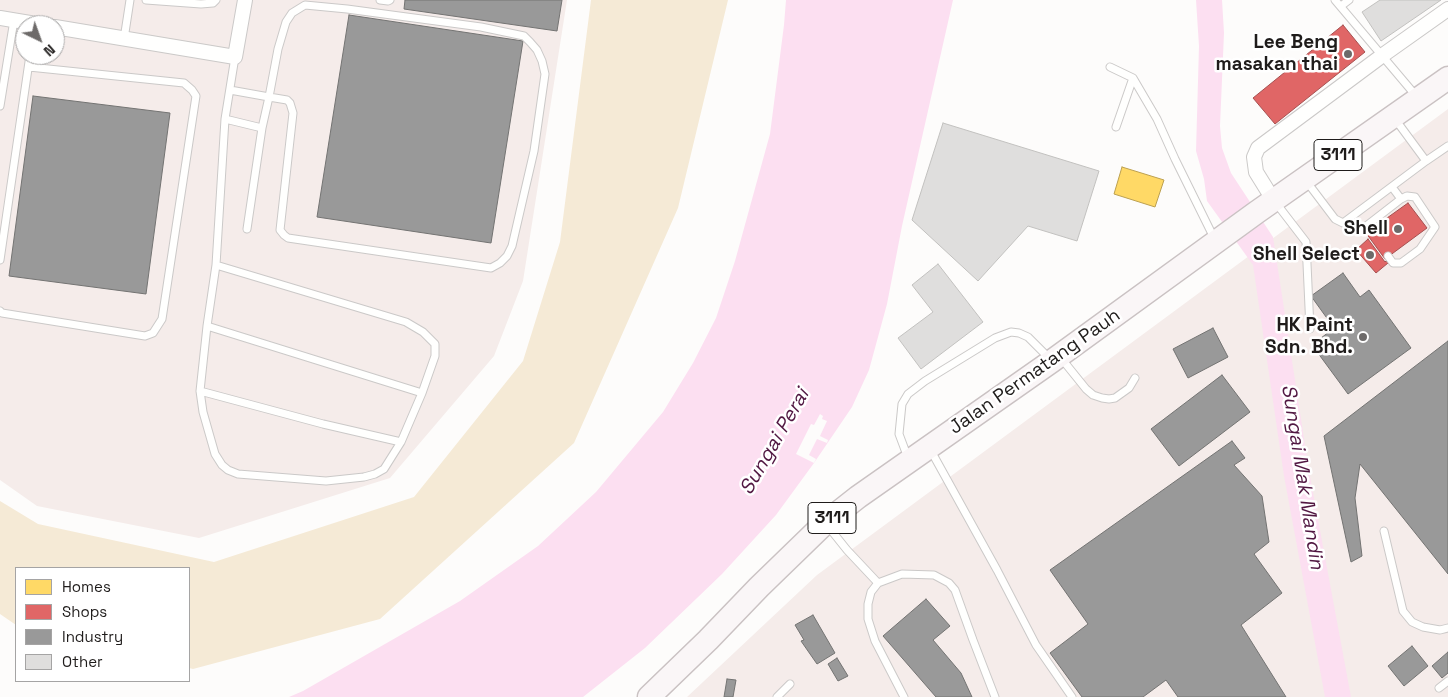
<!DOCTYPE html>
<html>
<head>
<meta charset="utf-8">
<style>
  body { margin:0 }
  #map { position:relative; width:1448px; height:697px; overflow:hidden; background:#fdfcfb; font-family:"Space Grotesk",sans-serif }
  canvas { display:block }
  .legend { position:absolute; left:15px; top:567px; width:175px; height:115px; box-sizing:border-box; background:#fff; border:1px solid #a5a4a4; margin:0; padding:6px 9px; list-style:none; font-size:15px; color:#1f1c1b }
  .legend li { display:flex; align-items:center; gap:10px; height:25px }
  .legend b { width:25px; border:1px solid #a5a4a4 }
  .north { position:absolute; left:15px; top:15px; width:50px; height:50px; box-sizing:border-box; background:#fff; border:1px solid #a5a4a4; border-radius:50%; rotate:138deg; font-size:14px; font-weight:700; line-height:20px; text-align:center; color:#1f1c1b }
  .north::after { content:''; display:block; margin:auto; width:18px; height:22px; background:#6d6a69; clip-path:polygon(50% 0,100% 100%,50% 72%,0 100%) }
</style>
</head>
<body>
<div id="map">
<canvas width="1448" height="697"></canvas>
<ul class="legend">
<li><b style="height:14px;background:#ffd966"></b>Homes</li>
<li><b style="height:14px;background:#e06666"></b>Shops</li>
<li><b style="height:14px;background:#999"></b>Industry</li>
<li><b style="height:14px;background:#dfdedd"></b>Other</li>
</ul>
<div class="north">N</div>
</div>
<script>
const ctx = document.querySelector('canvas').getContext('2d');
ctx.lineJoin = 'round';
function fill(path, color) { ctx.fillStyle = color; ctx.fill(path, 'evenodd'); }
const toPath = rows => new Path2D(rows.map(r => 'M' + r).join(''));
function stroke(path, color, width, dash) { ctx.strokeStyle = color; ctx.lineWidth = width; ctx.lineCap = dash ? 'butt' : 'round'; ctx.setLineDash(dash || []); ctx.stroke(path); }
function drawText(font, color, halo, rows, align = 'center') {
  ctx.font = font + ' "Space Grotesk",sans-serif'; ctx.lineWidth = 5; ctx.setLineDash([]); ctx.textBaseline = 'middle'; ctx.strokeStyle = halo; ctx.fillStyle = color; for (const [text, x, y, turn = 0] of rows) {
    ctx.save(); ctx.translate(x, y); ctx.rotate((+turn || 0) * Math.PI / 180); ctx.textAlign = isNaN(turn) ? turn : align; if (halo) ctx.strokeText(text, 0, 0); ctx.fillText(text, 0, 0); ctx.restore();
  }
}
fill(toPath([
  [0,0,567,0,523,281,494,356,390,478,199,538,37,506,0,480],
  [25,25,55,25,55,55,25,55],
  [1448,109,1448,697,687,697,817,575]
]), '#f5ecea');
fill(toPath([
  [591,0,728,0,678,208,574,443,380,619,193,669,189,668,189,568,16,568,16,625,0,614,0,501,38,524,214,562,414,497,523,361,560,242]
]), '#f5ead6');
fill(toPath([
  [786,0,953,0,902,226,887,304,869,370,852,407,814,463,776,515,722,574,645,648,583,697,289,697,303,691,460,601,538,546,596,492,663,412,693,363,716,318,735,261,770,134,784,25],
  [1196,0,1222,0,1224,33,1220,126,1222,148,1231,173,1273,237,1309,471,1351,697,1325,697,1284,476,1253,265,1207,201,1204,179,1196,151,1199,46]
]), '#fcdff1');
fill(toPath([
  [820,414,823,416,822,419,827,421,820,436,828,440,827,443,817,439,809,455,816,459,814,463,796,454,811,424,814,425]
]), '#fdfcfb');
const homes = toPath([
  [1122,167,1164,180,1155,207,1114,194,1122,167]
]);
fill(homes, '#ffd966');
stroke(homes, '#bca050', 1);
const shops = toPath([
  [1343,25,1365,52,1275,124,1253,98,1343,25],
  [1408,203,1427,228,1385,259,1366,233,1408,203],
  [1368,239,1385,262,1386,261,1388,263,1376,273,1356,250,1368,239]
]);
fill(shops, '#e06666');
stroke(shops, '#a65050', 1);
const industry = toPath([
  [405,0,562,0,557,31,404,9,405,0],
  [349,15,523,41,491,243,317,217,349,15],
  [33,96,170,113,146,294,9,276,33,96],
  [1343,273,1360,297,1369,290,1411,348,1348,394,1312,345,1334,328,1311,296,1343,273],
  [1213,328,1228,357,1188,378,1173,349,1213,328],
  [1448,341,1448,574,1360,464,1355,498,1362,556,1351,562,1324,436,1448,341],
  [1222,375,1250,412,1179,466,1151,429,1222,375],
  [1232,441,1245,458,1234,465,1262,496,1269,542,1254,554,1282,593,1241,625,1286,697,1178,697,1166,680,1143,697,1082,697,1050,653,1088,624,1050,570,1232,441],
  [926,599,950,626,933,640,961,673,972,697,936,697,883,636,926,599],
  [813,615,835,653,817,664,801,641,804,640,795,625,813,615],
  [1412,646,1428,666,1404,686,1388,666,1412,646],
  [1448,652,1448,673,1442,678,1432,666,1448,652],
  [837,658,848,676,838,681,828,664,837,658],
  [727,679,736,680,733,697,724,697,727,679]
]);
fill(industry, '#999');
stroke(industry, '#747473', 1);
const building = toPath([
  [1380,0,1441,0,1381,41,1362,12,1380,0],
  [943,123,1099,171,1077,241,1028,226,978,281,912,220,943,123],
  [938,264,983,322,921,369,898,338,933,312,912,285,938,264]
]);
fill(building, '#dfdedd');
stroke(building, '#c2c1bf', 1);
const lane = toPath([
  [146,0,201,4,213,3,216,0],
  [380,0,388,1,390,0],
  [1335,0,1417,97],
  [1341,6,1349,0],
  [124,39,130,0],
  [235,57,225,119,216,265,207,326,200,391,203,412,215,454,222,465,228,470,238,474,326,481,364,477,375,474,384,469,401,442],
  [1110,67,1133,78,1157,119,1175,159,1215,240],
  [230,90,269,97,278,49,286,22,292,13,305,5,347,9,481,27,524,36,530,42,537,50,542,61,545,74,534,151,512,246,507,256,500,263,491,268,288,238,284,235,280,230,293,113,290,103,287,100,269,97,262,128,247,229],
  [0,106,14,20],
  [225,119,262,128],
  [1116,127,1133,78],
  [1426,161,1448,146],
  [1307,182,1335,219,1343,223,1426,161,1395,119],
  [1276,203,1306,242,1310,329],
  [1343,223,1361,230,1401,199],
  [1388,256,1393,263,1401,263,1420,249,1435,227,1415,197,1407,196,1401,199,1392,187],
  [0,260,30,55],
  [0,311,2,313,145,336,153,333,162,319,196,96,192,90,184,83,29,67],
  [207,326,422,393,435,356,435,344,423,332,406,322,216,265],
  [1061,358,1086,389,1093,395,1102,398,1109,399,1115,398,1129,388,1135,378],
  [200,391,323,424,401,442,422,393],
  [930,449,997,570,1036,645,1072,697],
  [908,458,899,434,902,404,908,394,925,381,995,338,1011,332,1019,333,1028,337,1050,359],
  [827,525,847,550,878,583,902,574,934,575,949,583,955,590,973,640,995,697],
  [1384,531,1403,611,1412,622,1423,627,1440,630,1448,628],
  [878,583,871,592,868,604,868,619,875,641,904,697],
  [1439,688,1448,681],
  [777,697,790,684]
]);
const street = toPath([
  [0,18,42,25],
  [55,27,235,57,245,0],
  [1274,201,1256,172,1254,157,1258,148,1383,55,1448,9]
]);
const primary = toPath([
  [649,697,708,640,759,587,825,523,858,497,1052,361,1257,212,1448,78]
]);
stroke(lane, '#cbc9c8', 9);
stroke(street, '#cbc9c8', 16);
stroke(primary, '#cac2c3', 25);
stroke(lane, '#fffffe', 7);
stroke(street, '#fffffe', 14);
stroke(primary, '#faf6f7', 22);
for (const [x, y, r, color] of [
  [1348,54,5,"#6d6a69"],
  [1398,229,5,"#6d6a69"],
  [1370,255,5,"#6d6a69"],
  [1363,337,5,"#6d6a69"]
]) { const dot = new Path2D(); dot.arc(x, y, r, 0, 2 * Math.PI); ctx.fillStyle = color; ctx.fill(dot); stroke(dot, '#fff', 2); }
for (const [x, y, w] of [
  [1338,155,48],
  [832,518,48]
]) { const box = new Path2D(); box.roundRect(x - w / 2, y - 15.5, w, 31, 4); ctx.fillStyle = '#fff'; ctx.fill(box); stroke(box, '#1f1c1b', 1); }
drawText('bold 18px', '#1f1c1b', null, [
  ["3111",1338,155],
  ["3111",832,518]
]);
drawText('bold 19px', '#1f1c1b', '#fff', [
  ["Lee Beng",1338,43],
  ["masakan thai",1338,65],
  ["Shell",1388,229],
  ["Shell Select",1360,255],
  ["HK Paint",1353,326],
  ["Sdn. Bhd.",1353,348]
], 'right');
drawText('19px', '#1f1c1b', '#fff', [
  ["Jalan Permatang Pauh",1035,372,-35]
]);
drawText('italic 20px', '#511742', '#fff', [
  ["Sungai Perai",775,442,-60],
  ["Sungai Mak Mandin",1302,477,81]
]);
</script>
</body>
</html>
